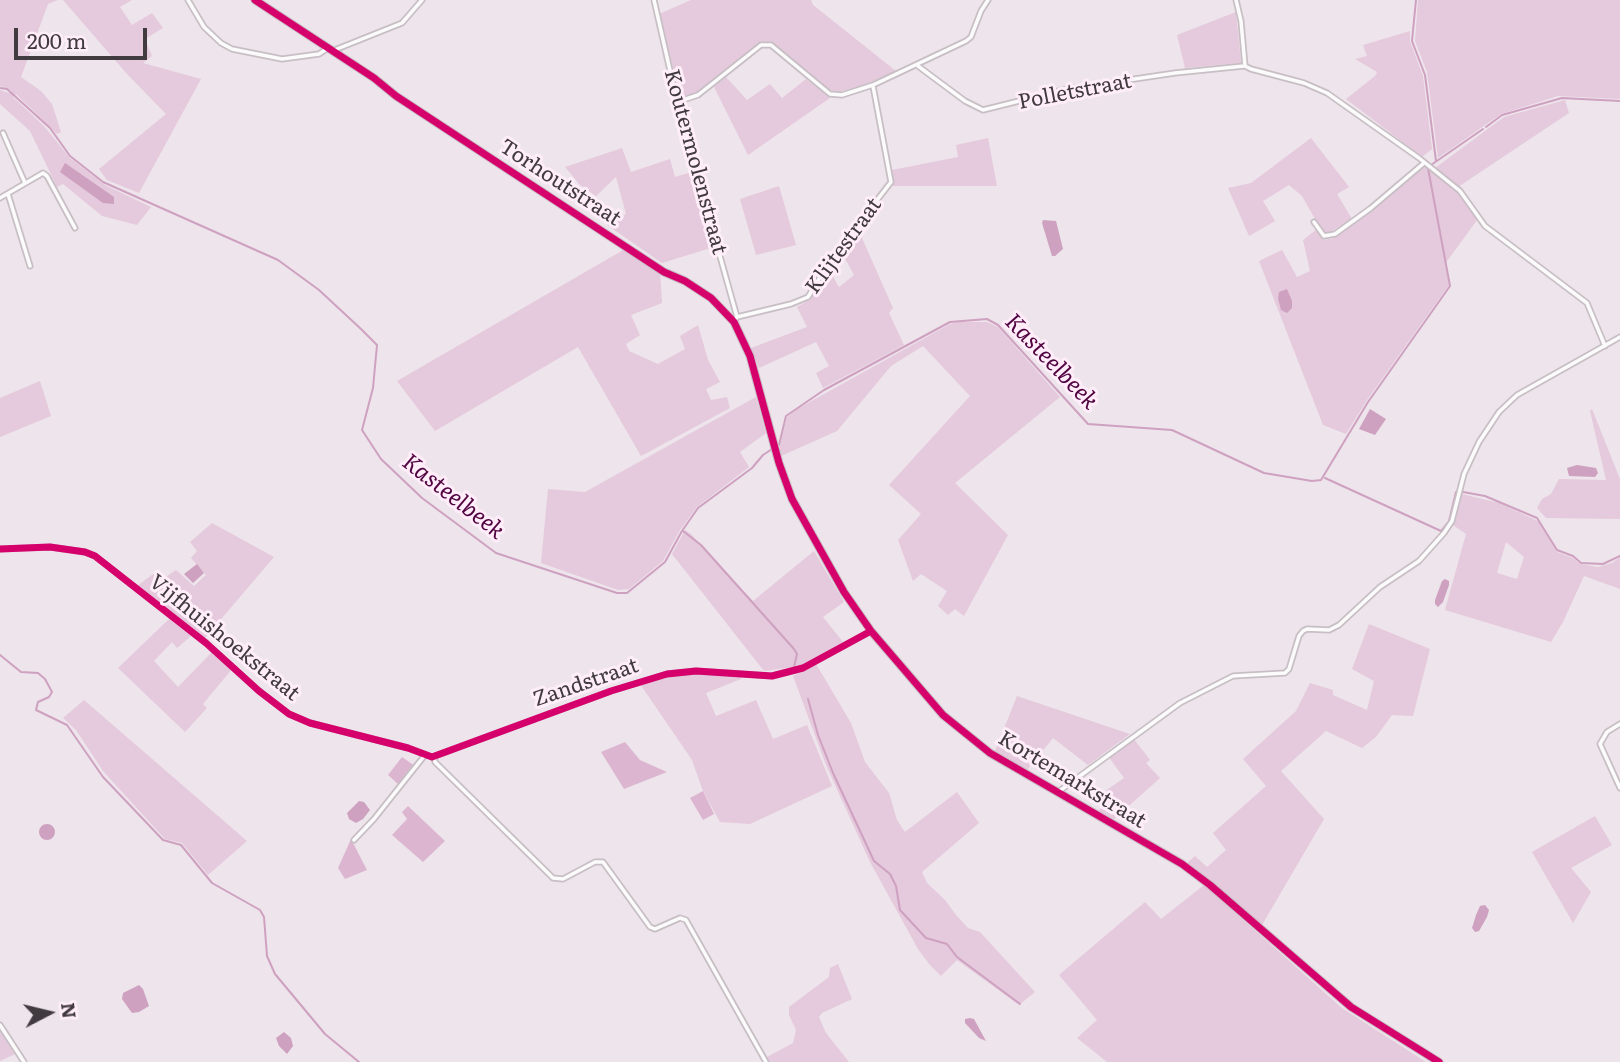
<!DOCTYPE html>
<html>
<head>
<meta charset="utf-8">
<style>
  body { margin:0 }
  #map { position:relative; width:1620px; height:1062px; overflow:hidden; background:#eee4eb; font-family:Literata,serif }
  canvas { display:block }
  .north { position:absolute; left:14px; top:978px; width:70px; height:70px; -webkit-text-stroke:5px #ffeef9; paint-order:stroke; rotate:83deg; font-size:19px; font-weight:700; line-height:28px; text-align:center; color:#413a3f }
  .north::after { content:''; display:block; margin:auto; width:24px; height:32px; background:#413a3f; clip-path:polygon(50% 0,100% 100%,50% 72%,0 100%) }
  .scale { position:absolute; left:14px; top:28px; width:133px; height:32px; box-sizing:border-box; border:4px solid #413a3f; border-top:0; padding-left:9px; font-size:21px; line-height:24px; white-space:nowrap; color:#413a3f; -webkit-text-stroke:5px #ffeef9; paint-order:stroke }
</style>
</head>
<body>
<div id="map">
<canvas width="1620" height="1062"></canvas>
<div class="north">N</div>
<div class="scale">200 m</div>
</div>
<script>
const ctx = document.querySelector('canvas').getContext('2d');
ctx.lineJoin = 'round';
function fill(path, color) { ctx.fillStyle = color; ctx.fill(path, 'evenodd'); }
const toPath = rows => new Path2D(rows.map(r => 'M' + r).join(''));
function stroke(path, color, width, dash) { ctx.strokeStyle = color; ctx.lineWidth = width; ctx.lineCap = dash ? 'butt' : 'round'; ctx.setLineDash(dash || []); ctx.stroke(path); }
function drawText(font, color, halo, rows, align = 'center') {
  ctx.font = font + ' Literata,serif'; ctx.lineWidth = 6; ctx.setLineDash([]); ctx.textBaseline = 'middle'; ctx.strokeStyle = halo; ctx.fillStyle = color; for (const [text, x, y, turn = 0] of rows) {
    ctx.save(); ctx.translate(x, y); ctx.rotate((+turn || 0) * Math.PI / 180); ctx.textAlign = isNaN(turn) ? turn : align; if (halo) ctx.strokeText(text, 0, 0); ctx.fillText(text, 0, 0); ctx.restore();
  }
}
fill(toPath([
  [0,0,58,0,48,4,21,77,41,91,52,104,61,132,57,134,16,94,13,97,44,126,70,158,105,185,151,207,137,225,102,216,63,184,57,187,30,131,0,104,0,90,9,93,12,91,0,86],
  [63,0,132,0,120,7,132,25,152,13,163,28,145,39,152,56,143,63,201,79,139,193,107,180,99,169,166,114,127,74],
  [691,0,811,0,813,5,896,71,870,83,839,92,833,91,823,86,773,44,761,42,698,92,681,98,659,14],
  [1418,0,1620,0,1620,99,1558,96,1501,114,1438,158,1427,72,1415,41],
  [1236,12,1241,63,1185,68,1177,35],
  [1410,31,1410,41,1423,76,1432,149,1422,157,1346,99,1375,76,1377,72,1355,59,1367,56,1363,45],
  [726,77,747,100,770,84,782,98,806,79,830,98,748,155,714,87],
  [1565,100,1569,113,1458,187,1435,168,1504,117],
  [988,138,997,186,893,186,892,170,958,157,956,145],
  [1311,138,1349,187,1337,194,1352,219,1329,233,1323,233,1302,196,1289,185,1263,201,1275,221,1249,236,1228,188,1251,183],
  [622,148,631,172,670,159,675,177,695,171,714,247,662,263,607,225,626,214,616,177,596,196,580,185,565,167],
  [1424,166,1460,194,1477,220,1445,264,1449,285,1367,400,1346,434,1323,425,1259,261,1282,250,1297,277,1310,271,1303,240,1316,230,1324,240,1334,238,1364,217],
  [779,186,796,245,756,255,740,199],
  [858,229,893,308,889,313,904,345,823,388,816,373,829,366,816,342,759,368,751,348,807,327,797,307,809,300,828,268,839,287,854,275,841,251],
  [625,249,660,271,662,303,631,315,640,335,626,344,629,351,658,364,685,349,680,336,698,325,708,360,720,382,706,389,711,400,727,397,730,408,641,456,578,347,435,431,397,381],
  [958,322,987,322,998,327,1060,397,955,483,1008,535,964,616,955,609,948,615,938,606,947,591,921,574,913,581,898,540,921,514,889,485,970,396,923,346,891,366,837,431,781,456,779,450,787,417,799,408,950,324],
  [40,381,51,416,0,437,0,398],
  [756,397,766,433,740,452,749,467,697,507,680,530,663,561,629,589,618,590,541,563,548,489,585,492],
  [1592,409,1620,479,1620,519,1546,518,1537,508,1542,499,1551,494,1559,479,1606,480,1590,411],
  [1462,494,1499,503,1538,521,1557,552,1573,558,1580,564,1598,567,1612,563,1620,557,1620,589,1584,576,1563,622,1551,642,1445,610,1466,534,1453,525],
  [1506,542,1524,557,1517,579,1497,573],
  [212,523,274,557,205,638,137,586,156,572,164,578,176,570,194,586,206,575,191,558,197,551,190,542],
  [685,530,691,534,753,601,814,551,844,602,823,617,843,642,803,666,764,671,672,554],
  [169,619,191,636,177,648,172,642,154,661,178,687,212,652,232,669,203,704,207,708,185,732,118,668],
  [1369,624,1430,649,1413,716,1392,715,1376,737,1362,748,1326,731,1281,771,1324,819,1262,925,1186,864,1195,856,1207,867,1226,850,1213,833,1266,786,1243,759,1296,711,1310,683,1333,690,1333,695,1367,710,1374,681,1352,669],
  [816,664,851,723,865,762,889,793,897,820,905,832,957,792,979,823,922,872,927,883,945,900,956,915,968,928,980,932,1035,992,1019,1005,957,960,941,976,930,965,918,949,870,862,826,765,793,676],
  [688,673,740,675,741,679,706,693,716,716,756,700,773,739,807,725,832,786,750,824,720,822,703,791,692,760,640,684],
  [1017,696,1130,734,1088,765,1053,738,1027,770,995,751],
  [84,700,247,841,208,875,182,843,165,839,103,771,76,730,63,718],
  [1133,738,1150,760,1146,763,1160,778,1112,821,1098,813,1105,799,1101,794,1124,778,1108,756],
  [1595,816,1612,845,1571,868,1591,892,1573,923,1532,852],
  [1204,885,1342,1008,1426,1062,1107,1062,1077,1038,1097,1020,1059,975,1145,902,1161,919],
  [838,964,852,999,822,1013,819,1017,826,1033,849,1062,767,1062,765,1058,793,1043,796,1030,789,1015,789,1007,829,977,830,968],
  [0,1031,15,1054,0,1061]
]), '#e5c9dc');
fill(toPath([
  [625,742,640,760,667,772,624,789,601,752],
  [402,757,415,766,399,785,388,775],
  [703,791,714,814,703,820,690,798],
  [408,806,445,841,423,862,392,835,407,819,402,812],
  [351,839,367,870,345,879,338,868]
]), '#dcb6d1');
fill(toPath([
  [65,163,114,197,114,204,103,203,60,172],
  [1043,220,1056,221,1063,249,1055,256,1052,256,1042,223],
  [1287,289,1292,301,1292,308,1287,313,1281,310,1278,298,1279,292],
  [1370,409,1386,419,1375,435,1359,429],
  [1577,465,1596,468,1598,473,1595,477,1569,476,1567,468],
  [197,564,204,573,193,583,184,574],
  [1445,579,1449,581,1449,585,1443,602,1438,607,1435,604,1435,600,1442,581],
  [359,801,364,802,370,810,363,819,356,823,349,819,347,813],
  '39 832a8 8 0 1 1 16 0a8 8 0 1 1-16 0Z',
  [1485,905,1489,910,1487,917,1479,931,1475,932,1472,928,1476,915,1480,906],
  [139,985,143,989,149,1006,139,1012,132,1013,122,999,123,993],
  [970,1018,974,1019,986,1041,979,1038,965,1023,965,1019],
  [284,1032,291,1038,293,1046,287,1054,279,1046,276,1038]
]), '#cea1c0');
stroke(toPath([
  [1416,0,1412,41,1425,75,1436,161],
  [0,88,7,89,50,128,70,156,103,182,278,260,319,290,361,329,377,345,373,388,362,430,381,459,422,498,496,553,617,593,627,593,665,562,682,531,698,508,752,468,763,455,772,449],
  [1486,127,1502,115,1562,98,1620,101],
  [1431,165,1483,129],
  [779,445,786,416,824,390,950,322,987,319,998,325,1088,424,1172,430,1264,473,1312,481,1321,480,1368,402,1450,286,1428,168],
  [1325,478,1441,531,1449,521,1456,492],
  [1463,492,1485,496,1537,518,1557,550,1573,556,1581,563,1603,564,1620,556],
  [683,531,701,545,794,649,797,654,794,667],
  [0,655,21,672,38,673,45,679,52,692,49,697,38,702,36,710,67,725,103,777,163,840,181,845,212,883,260,910,264,917,267,956,275,974,325,1034,359,1062],
  [808,699,818,735,833,773,874,861,890,874,896,886,900,910,926,938,947,944,957,957,1020,1004]
]), '#cea1c0', 2);
const minor = toPath([
  [188,0,204,27,221,43,232,49,282,59,319,54,328,48],
  [654,0,679,110,737,317,734,322],
  [1236,0,1241,21,1245,66,1251,69,1304,83,1327,93,1419,158,1460,191,1485,226,1587,303,1605,346],
  [335,52,337,49,402,23,422,0],
  [918,66,965,101,983,110,1067,89,1175,73,1244,66],
  [677,102,698,95,761,45,771,45,830,94,842,95,873,85,966,41,971,37,981,11,988,0],
  [3,133,25,183],
  [8,194,30,266],
  [0,198,43,173,47,176,75,228],
  [1314,222,1324,236,1335,234,1371,208,1424,163],
  [737,317,791,304,808,297,830,261,891,182,873,86],
  [0,549,50,547,85,552,95,556,206,643,259,691,289,714,310,723,408,748,432,757,611,691,667,674,696,671,772,676,803,668,871,631],
  [1620,724,1607,732,1600,744,1620,788],
  [434,757,435,762,553,878,563,879,595,862,603,862,650,927,655,929,680,918,686,920,766,1062],
  [1058,792,1180,703,1233,676,1285,673,1289,669,1299,636,1303,631,1307,629,1329,630,1339,625,1380,587,1419,561,1444,533,1452,521,1464,474,1479,442,1499,412,1517,395,1620,337],
  [354,840,374,819,425,755],
  [0,1025,24,1062]
]);
const tertiary = toPath([
  [255,0,374,78,396,96,664,272,685,281,711,298,734,322,750,356,779,463,792,499,844,592,871,631,943,715,990,753,1182,864,1210,885,1351,1007,1439,1062]
]);
stroke(minor, '#c7bfc4', 7);
stroke(tertiary, '#c7bfc4', 9);
stroke(minor, '#fcfbfc', 3.5);
stroke(tertiary, '#fcfbfc', 5);
stroke(toPath([
  [255,0,374,78,396,96,664,272,685,281,711,298,734,322,750,356,779,463,792,499,844,592,871,631,943,715,990,753,1182,864,1210,885,1351,1007,1439,1062],
  [0,549,50,547,85,552,95,556,206,643,259,691,289,714,310,723,408,748,432,757,611,691,667,674,696,671,772,676,803,668,871,631]
]), '#d6006c', 7);
drawText('21px', '#413a3f', '#ffeef9', [
  ["Polletstraat",1075,92,-11],
  ["Koutermolenstraat",695,162,75],
  ["Torhoutstraat",560,183,33],
  ["Klijtestraat",844,246,-54],
  ["Vijfhuishoekstraat",224,638,39],
  ["Zandstraat",586,683,-19],
  ["Kortemarkstraat",1072,780,31]
]);
drawText('italic 23px', '#510441', '#ffeef9', [
  ["Kasteelbeek",1051,362,46],
  ["Kasteelbeek",453,497,38]
]);
</script>
</body>
</html>
